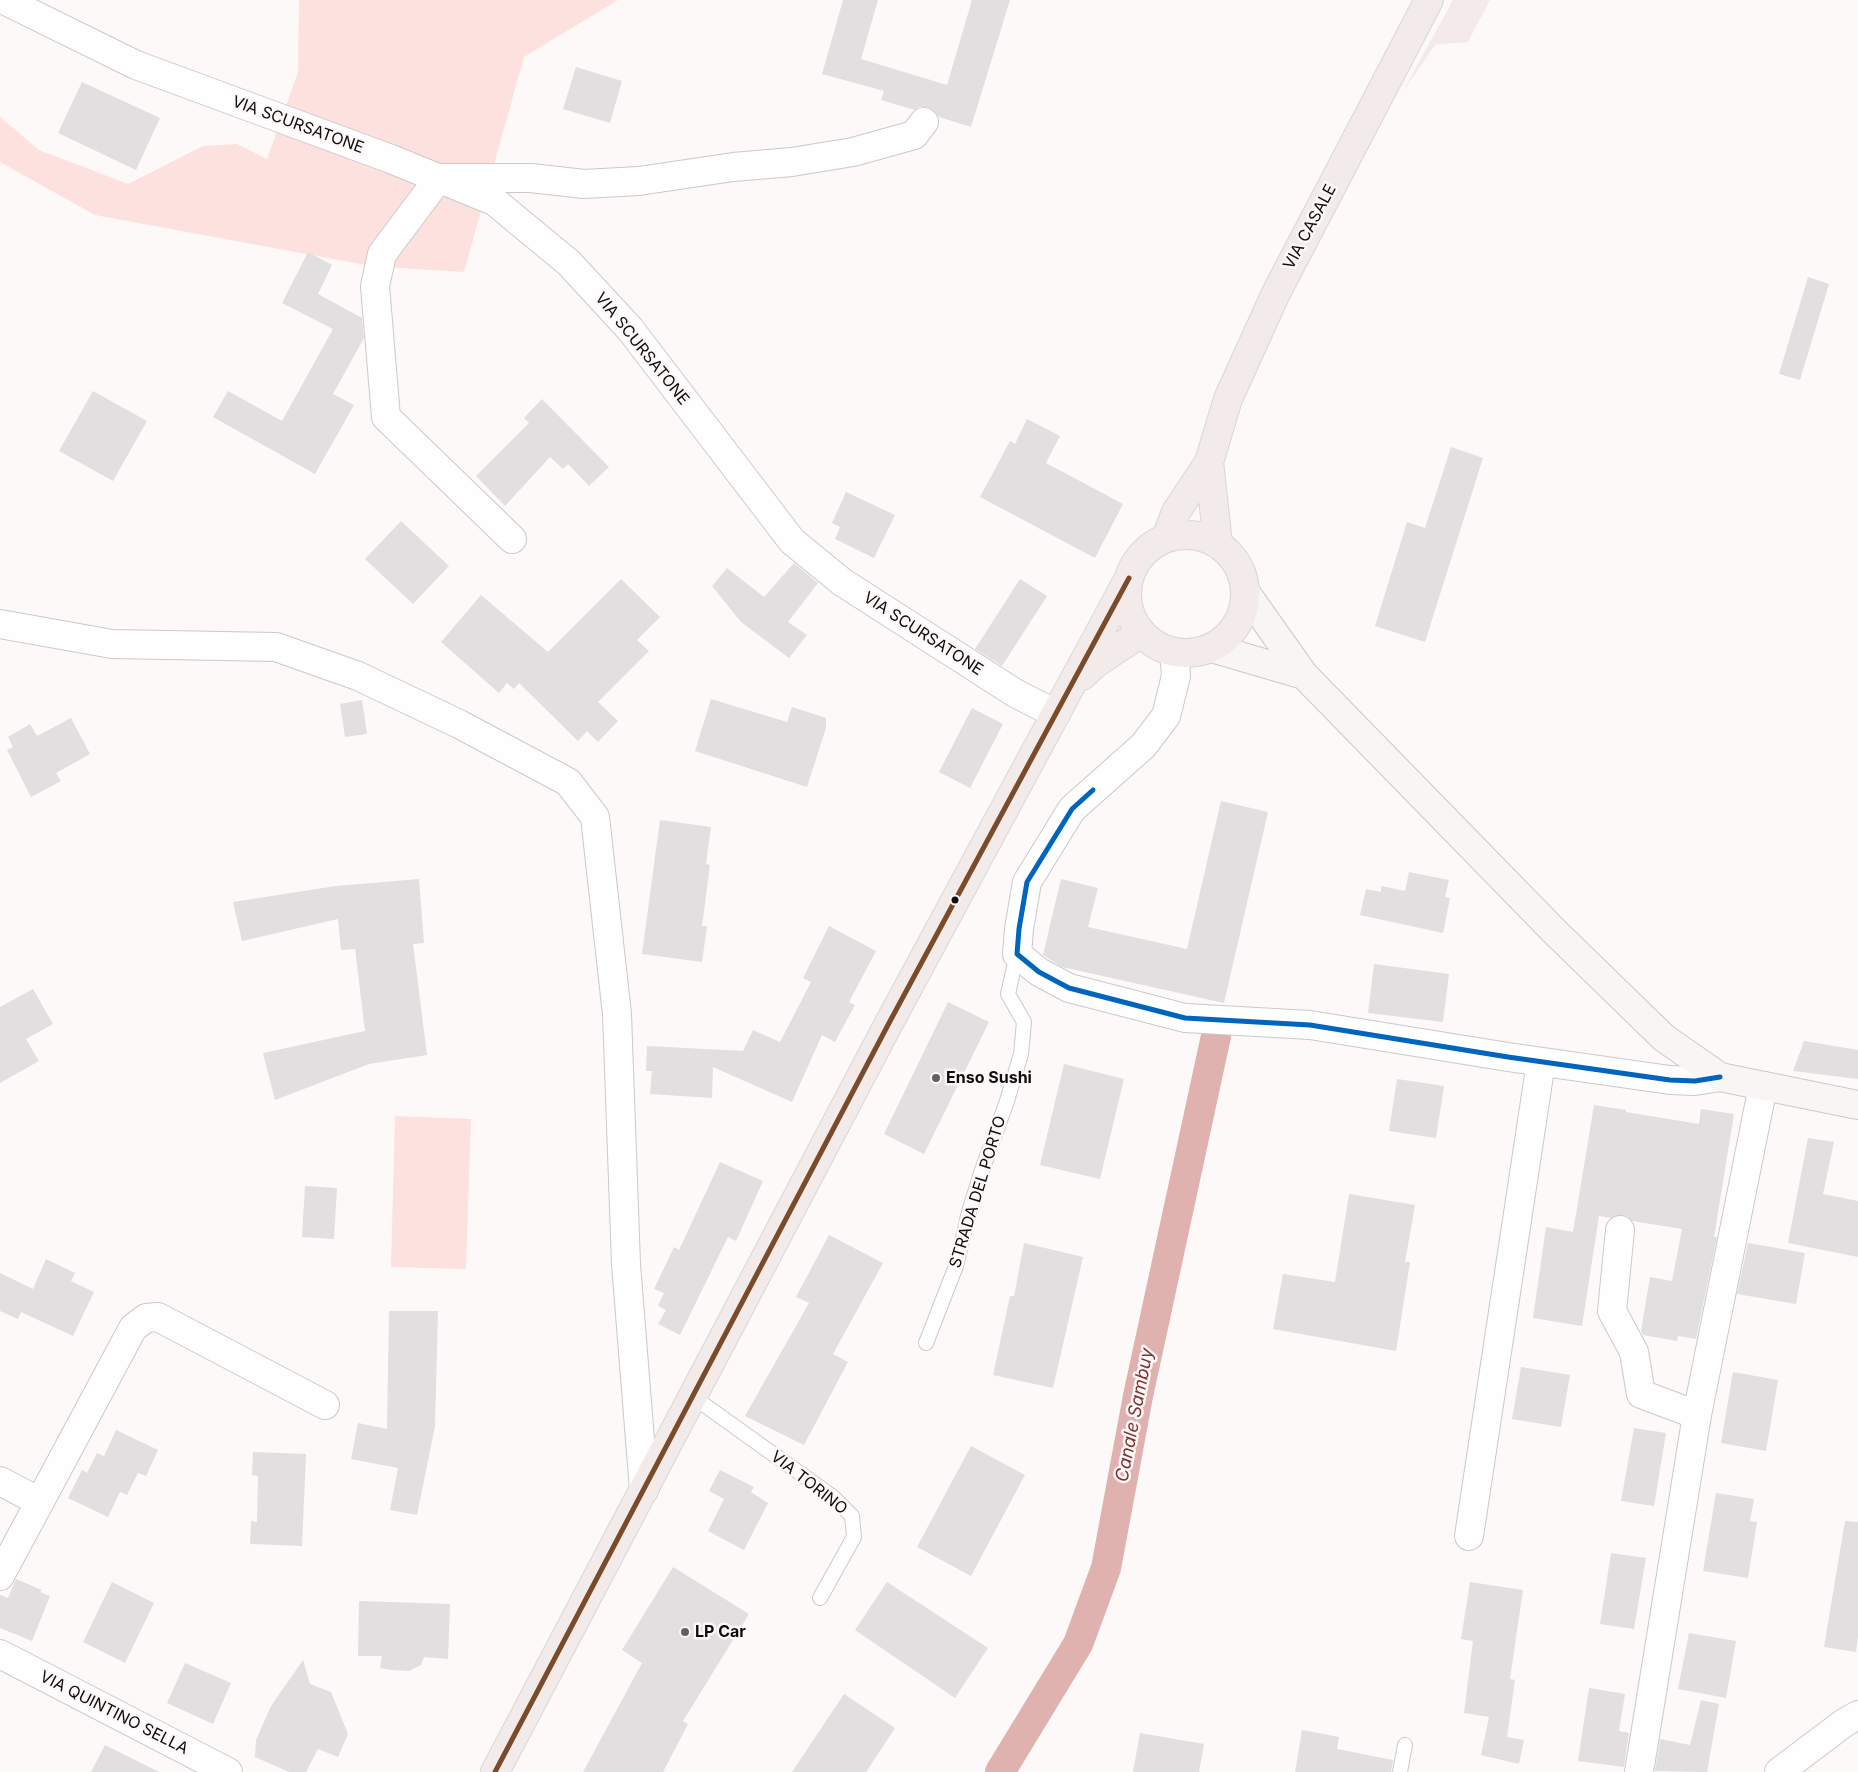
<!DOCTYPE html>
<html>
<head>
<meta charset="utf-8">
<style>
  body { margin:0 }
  canvas { display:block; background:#fcf9f8 }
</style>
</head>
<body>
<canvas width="1858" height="1772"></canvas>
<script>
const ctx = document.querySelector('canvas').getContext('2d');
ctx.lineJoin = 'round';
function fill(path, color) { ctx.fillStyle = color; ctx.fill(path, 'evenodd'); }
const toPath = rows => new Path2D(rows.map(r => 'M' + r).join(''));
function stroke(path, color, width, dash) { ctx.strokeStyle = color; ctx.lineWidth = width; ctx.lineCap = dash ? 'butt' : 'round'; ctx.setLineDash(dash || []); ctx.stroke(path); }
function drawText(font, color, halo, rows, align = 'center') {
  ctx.font = font + ' Inter,sans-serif'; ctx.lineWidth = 5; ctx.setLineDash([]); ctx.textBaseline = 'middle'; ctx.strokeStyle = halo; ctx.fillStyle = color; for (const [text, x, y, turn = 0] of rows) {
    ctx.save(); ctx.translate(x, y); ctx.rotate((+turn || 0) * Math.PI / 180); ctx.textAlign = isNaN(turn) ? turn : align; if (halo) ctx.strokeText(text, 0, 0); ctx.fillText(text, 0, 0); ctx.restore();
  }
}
fill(toPath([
  [1453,0,1490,0,1468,42,1435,45,1402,93]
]), '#f3eae9');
fill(toPath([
  [299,0,618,0,524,57,464,272,371,266,95,215,0,162,0,117,39,150,128,184,203,146,237,144,267,159,298,72],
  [395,1116,471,1119,466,1269,391,1267]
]), '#fde1df');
stroke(toPath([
  [1000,1772,1078,1644,1106,1568,1138,1396,1216,1036]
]), '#dfb2af', 30);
fill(toPath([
  [843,0,878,0,861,59,947,85,972,0,1010,0,971,127,939,117,934,110,927,107,919,107,915,110,881,100,884,91,822,74],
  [576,67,622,81,610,123,563,109],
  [82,82,160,118,136,170,58,133],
  [308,252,332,265,318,294,362,318,364,338,333,394,354,405,315,474,213,417,228,391,282,421,333,329,282,303],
  [1808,277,1829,284,1800,380,1779,374],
  [93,391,147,421,113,481,59,451],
  [542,399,609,467,589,486,568,464,563,469,550,457,505,506,476,476,529,423,524,418],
  [1027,419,1060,436,1046,463,1123,504,1095,558,980,497,1010,441,1015,444],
  [1451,447,1483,458,1425,642,1375,626,1407,522,1425,528],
  [846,492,895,515,874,558,835,539,840,527,832,523],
  [401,521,449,566,413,604,365,559],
  [794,563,818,583,788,622,807,635,789,658,741,622,712,586,727,568,764,597],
  [621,579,660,617,637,640,649,651,598,702,618,721,598,742,587,731,578,741,519,683,514,689,507,683,499,693,441,642,481,595,548,652],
  [1020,579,1047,596,1002,666,975,649],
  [711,699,787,722,792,707,826,718,826,728,807,787,695,751],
  [362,700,367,734,345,737,340,704],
  [972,708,1003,724,970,788,939,772],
  [71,718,90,754,56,773,61,781,31,797,7,750,13,747,8,737,30,724,37,736],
  [1221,801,1268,812,1224,1003,1062,967,1043,955,1061,879,1098,888,1088,927,1187,949],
  [660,820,711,827,706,864,710,865,702,926,707,926,702,962,642,954],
  [1409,872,1449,880,1445,897,1450,898,1443,933,1360,915,1366,889,1381,892,1381,886,1405,891],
  [419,879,424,943,413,944,427,1055,369,1064,275,1100,263,1053,365,1031,355,949,341,950,338,919,242,941,233,902,336,886],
  [829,926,876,951,849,1002,855,1005,835,1042,822,1035,792,1102,713,1067,712,1098,650,1094,652,1071,646,1071,647,1046,743,1051,753,1030,780,1042,811,982,803,978],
  [1374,964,1449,974,1443,1022,1368,1013],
  [33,989,53,1024,26,1039,39,1061,0,1083,0,1007],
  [948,1002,989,1022,924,1154,884,1134],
  [1804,1041,1858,1050,1858,1079,1793,1071],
  [1064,1064,1124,1079,1100,1179,1040,1165],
  [1397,1079,1444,1086,1436,1138,1389,1131],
  [1594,1105,1626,1110,1626,1112,1699,1124,1701,1109,1734,1114,1714,1237,1717,1237,1696,1339,1678,1336,1677,1341,1643,1335,1641,1331,1650,1277,1672,1281,1682,1229,1632,1221,1629,1217,1622,1215,1611,1218,1599,1216,1582,1326,1533,1318,1546,1227,1573,1232],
  [1808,1138,1834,1142,1823,1194,1858,1201,1858,1257,1788,1243],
  [720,1162,763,1181,736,1241,728,1237,680,1335,658,1324,666,1310,658,1306,664,1293,654,1289,674,1247,679,1250],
  [305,1186,337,1188,334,1239,302,1237],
  [1349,1194,1415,1205,1405,1262,1410,1262,1396,1351,1273,1329,1283,1274,1335,1282],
  [829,1235,883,1263,833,1354,848,1362,804,1445,745,1416,809,1303,796,1297],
  [1024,1243,1083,1257,1053,1388,993,1375,1010,1296,1014,1296],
  [1748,1243,1805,1253,1796,1304,1737,1294],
  [46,1259,75,1273,71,1281,94,1292,73,1336,21,1312,18,1319,0,1311,0,1273,33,1289],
  [389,1311,438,1311,435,1426,417,1515,390,1510,398,1468,351,1459,358,1423,387,1429],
  [1521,1367,1570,1375,1561,1427,1512,1419],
  [1733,1372,1778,1380,1766,1451,1721,1443],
  [1634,1428,1666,1433,1654,1506,1621,1501],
  [116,1430,158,1450,146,1476,138,1473,127,1495,120,1492,108,1517,68,1498,82,1470,87,1473,97,1453,104,1456],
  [971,1446,1025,1475,971,1576,917,1547],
  [253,1452,306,1454,302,1546,250,1544,251,1521,257,1522,258,1476,252,1475],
  [720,1470,754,1487,751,1492,768,1503,744,1550,708,1531,724,1499,709,1491],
  [1716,1493,1754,1499,1750,1521,1757,1522,1748,1578,1703,1571],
  [1845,1521,1858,1522,1858,1636,1856,1652,1824,1647],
  [1611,1553,1646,1558,1634,1629,1600,1624],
  [673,1567,749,1614,683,1721,688,1724,663,1772,583,1772,642,1663,622,1650],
  [16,1579,42,1590,40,1592,50,1596,32,1641,0,1628,0,1595,8,1598],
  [112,1582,154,1603,125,1663,83,1642],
  [887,1582,988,1648,955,1698,855,1630],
  [1470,1582,1523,1590,1510,1679,1515,1680,1507,1737,1524,1740,1519,1764,1481,1755,1489,1717,1464,1713,1473,1641,1461,1639],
  [359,1601,450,1604,448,1659,424,1657,421,1665,409,1671,392,1670,380,1668,382,1656,358,1656],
  [1689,1633,1736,1641,1726,1698,1678,1689],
  [303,1660,310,1684,331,1692,348,1734,338,1757,318,1749,306,1772,289,1772,255,1757,256,1740,271,1706],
  [185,1663,231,1683,213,1724,167,1703],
  [1589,1688,1625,1694,1619,1731,1629,1733,1624,1767,1578,1761],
  [844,1694,895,1728,866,1772,792,1772],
  [1701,1700,1719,1704,1707,1772,1655,1771,1660,1739,1690,1745],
  [1302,1730,1339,1737,1337,1749,1393,1760,1391,1772,1295,1772],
  [1140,1733,1204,1744,1199,1772,1133,1772],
  [105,1745,159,1772,91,1772]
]), '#e1dfdf');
const service = toPath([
  [926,1343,956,1266,969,1212,981,1173,1007,1101,1021,1054,1024,1022,1008,994,1017,954],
  [692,1396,833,1497,852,1516,854,1537,820,1598],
  [1400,1772,1405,1745]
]);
const minor = toPath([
  [4,0,136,65,391,159,494,201,569,263,630,329,792,541,842,582,1015,693,1056,714],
  [512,539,386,417,375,286,382,254,439,178,531,178,584,184,639,181,733,167,792,162,853,152,914,135,924,122],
  [0,624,112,644,276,647,358,676,459,724,568,782,595,817,617,1014,626,1264,644,1490],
  [1174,652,1176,676,1166,716,1143,746,1072,809,1027,882,1019,929,1017,954,1039,972,1069,988,1185,1018,1310,1025,1508,1057,1670,1080,1695,1081,1720,1077],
  [1620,1230,1612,1311,1634,1352,1641,1394,1697,1415,1763,1086],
  [0,1481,40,1502],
  [1469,1536,1541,1062],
  [0,1576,133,1328,146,1318,158,1317,325,1405],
  [0,1654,228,1772],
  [1639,1772,1697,1415],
  [1779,1772,1844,1723,1858,1715]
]);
const secondary = toPath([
  [1246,593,1304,675,1554,931,1664,1038,1720,1077,1858,1105],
  [1212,648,1304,675]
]);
const primary = toPath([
  [1209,462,1218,544],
  '1127 594a59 59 0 1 1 118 0a59 59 0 1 1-118 0Z',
  [1166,538,1176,512,1209,462,1228,399,1276,293,1429,0],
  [1082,676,1096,663,1141,633],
  [495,1772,889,1023,1129,578]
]);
stroke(service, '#cbc9c9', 16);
stroke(minor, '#cbc9c9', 30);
stroke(secondary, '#cbc9c9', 30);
stroke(primary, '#d8d6d6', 30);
stroke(service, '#fffefe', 14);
stroke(minor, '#fffefe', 28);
stroke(secondary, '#f8f5f5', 28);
stroke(primary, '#f3ebea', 28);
stroke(toPath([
  [1093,790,1072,809,1027,882,1019,929,1017,954,1039,972,1069,988,1185,1018,1310,1025,1508,1057,1670,1080,1695,1081,1720,1077]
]), '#0065bd', 5);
stroke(toPath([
  [495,1772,889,1023,1129,578]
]), '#7a4b2a', 5);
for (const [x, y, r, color] of [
  [955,900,4.5,"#0e0d0d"],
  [936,1078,5,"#61605f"],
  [685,1632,5,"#61605f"]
]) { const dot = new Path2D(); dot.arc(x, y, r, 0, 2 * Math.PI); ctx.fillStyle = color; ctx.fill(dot); stroke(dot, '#fdf8f7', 2); }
drawText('16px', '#0e0d0d', '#fdf8f7', [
  ["VIA SCURSATONE",298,125,20],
  ["VIA CASALE",1310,227,-62],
  ["VIA SCURSATONE",642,349,51],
  ["VIA SCURSATONE",923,634,33],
  ["STRADA DEL PORTO",978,1192,-73],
  ["VIA TORINO",809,1483,38],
  ["VIA QUINTINO SELLA",114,1713,27]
]);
drawText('bold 16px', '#0e0d0d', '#fdf8f7', [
  ["Enso Sushi",946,1078],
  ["LP Car",695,1632]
], 'left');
drawText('italic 18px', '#7d3230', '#fdf8f7', [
  ["Canale Sambuy",1135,1415,-79]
]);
</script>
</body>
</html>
